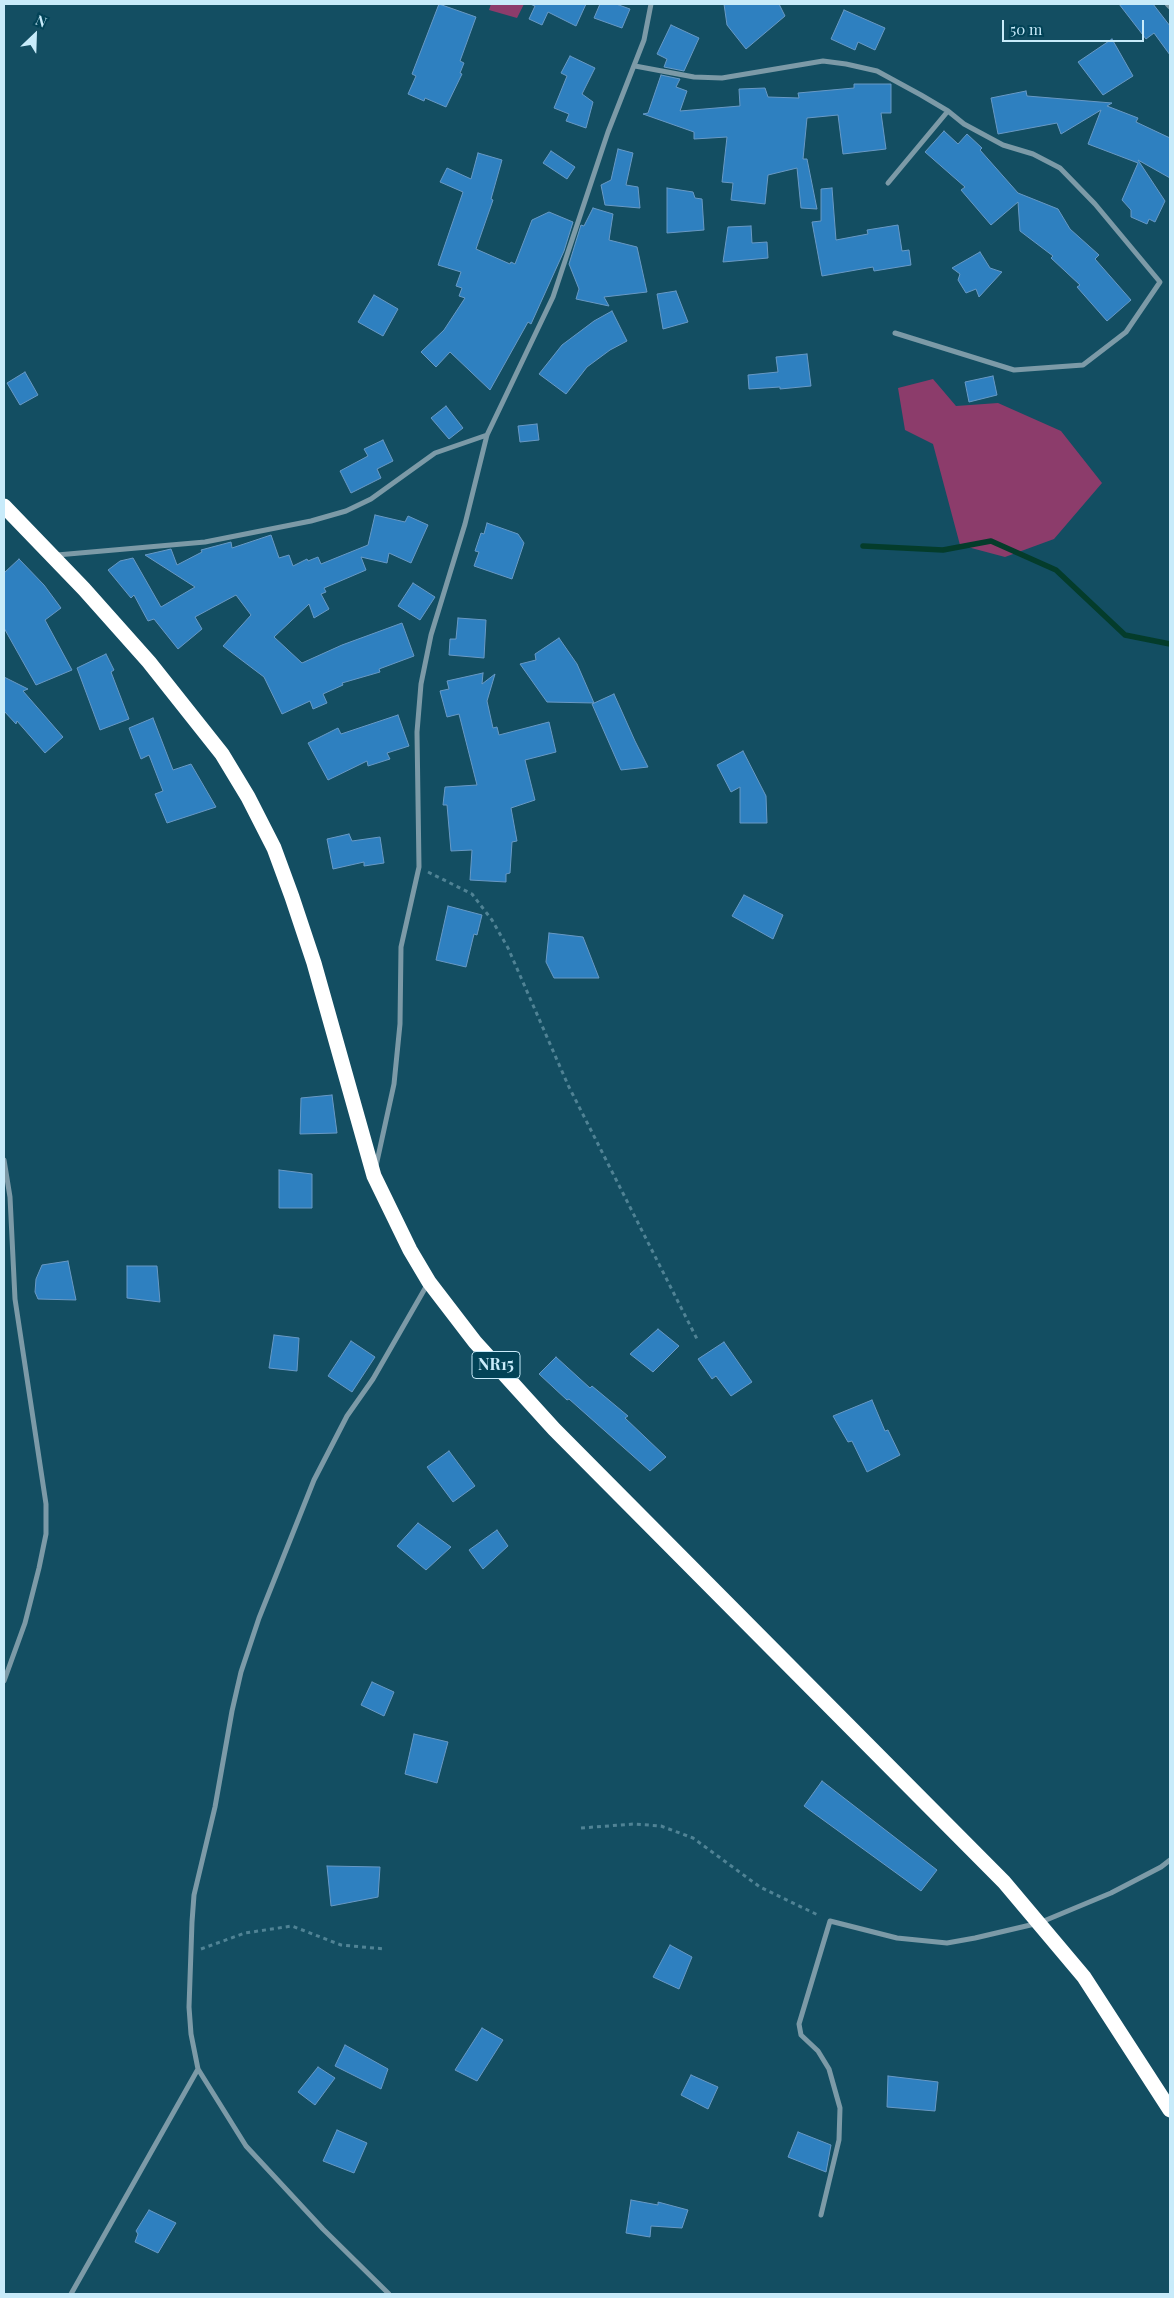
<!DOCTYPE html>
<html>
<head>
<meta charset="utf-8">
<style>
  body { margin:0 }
  #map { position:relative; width:1174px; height:2298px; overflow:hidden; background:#134e62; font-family:"Playfair Display",serif }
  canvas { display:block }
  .frame { position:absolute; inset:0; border:5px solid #c8ebfa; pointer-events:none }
  .north { position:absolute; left:10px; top:10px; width:50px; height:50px; -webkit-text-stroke:4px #024357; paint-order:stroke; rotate:24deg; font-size:14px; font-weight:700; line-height:20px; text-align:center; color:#c8ebfa }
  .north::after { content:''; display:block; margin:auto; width:18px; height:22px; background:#c8ebfa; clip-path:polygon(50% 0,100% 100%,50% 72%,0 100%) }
  .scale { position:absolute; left:1002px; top:20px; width:142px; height:22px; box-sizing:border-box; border:2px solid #c8ebfa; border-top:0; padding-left:6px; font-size:15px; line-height:18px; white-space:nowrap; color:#c8ebfa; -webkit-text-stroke:4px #024357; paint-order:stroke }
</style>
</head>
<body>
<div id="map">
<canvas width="1174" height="2298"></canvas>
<div class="frame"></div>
<div class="north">N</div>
<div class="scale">50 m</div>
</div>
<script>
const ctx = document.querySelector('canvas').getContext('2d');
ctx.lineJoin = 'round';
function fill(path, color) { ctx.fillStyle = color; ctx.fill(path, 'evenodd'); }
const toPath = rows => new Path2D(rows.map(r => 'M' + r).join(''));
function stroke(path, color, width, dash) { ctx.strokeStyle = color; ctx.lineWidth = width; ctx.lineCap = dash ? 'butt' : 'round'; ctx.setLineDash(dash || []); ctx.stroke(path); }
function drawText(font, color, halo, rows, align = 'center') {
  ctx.font = font + ' "Playfair Display",serif'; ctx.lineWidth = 4; ctx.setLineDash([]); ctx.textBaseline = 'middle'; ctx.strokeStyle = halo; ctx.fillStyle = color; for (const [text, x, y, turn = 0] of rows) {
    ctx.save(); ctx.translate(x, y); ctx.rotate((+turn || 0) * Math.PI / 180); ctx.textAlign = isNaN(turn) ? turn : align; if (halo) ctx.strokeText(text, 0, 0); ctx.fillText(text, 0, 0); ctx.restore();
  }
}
fill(toPath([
  [491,4,524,4,517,18,489,10],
  [933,379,956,406,998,403,1061,431,1102,483,1054,539,1005,557,960,545,933,444,905,430,898,388]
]), '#8c3c6b');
stroke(toPath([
  [863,546,943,550,991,541,1056,570,1125,635,1170,644]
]), '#043c2b', 5.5);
const building = toPath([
  [439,4,476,17,460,61,464,63,460,73,462,74,446,107,425,98,424,101,408,94,416,76,412,74,439,4],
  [530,4,586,4,576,26,548,12,542,25,529,19,535,6,530,4],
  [600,4,616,4,630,9,622,28,594,18,600,4],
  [724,4,779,4,785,16,746,49,727,25,724,4],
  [1119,4,1153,4,1170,26,1170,55,1154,33,1146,39,1119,4],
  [844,10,885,28,875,50,858,42,855,50,831,39,844,10],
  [671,25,699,38,684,71,664,67,667,59,657,54,671,25],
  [1112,39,1133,76,1103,95,1078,62,1112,39],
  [570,56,595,68,582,94,593,102,586,128,566,121,569,114,554,108,567,76,561,73,570,56],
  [661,75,680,79,676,87,687,91,680,111,740,106,739,89,765,88,768,97,799,98,798,93,854,88,854,84,891,84,891,113,881,113,886,149,843,154,838,115,807,118,803,159,807,159,817,209,801,208,797,168,768,175,765,204,731,200,733,183,722,182,727,137,694,139,694,132,643,114,648,113,661,75],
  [1026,91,1027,96,1112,103,1107,106,1138,118,1136,122,1170,138,1170,178,1138,160,1165,201,1155,222,1149,219,1147,224,1131,217,1131,210,1122,200,1138,163,1088,144,1101,110,1061,134,1057,123,998,134,991,98,1026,91],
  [944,131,958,144,967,134,982,148,980,150,1018,193,1058,209,1070,229,1099,255,1095,259,1131,300,1107,321,1077,287,1080,285,1051,258,1053,256,1020,231,1018,202,991,225,961,190,965,187,925,152,944,131],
  [618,149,633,153,626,185,638,187,640,208,605,205,601,185,611,180,618,149],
  [551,151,575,167,567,179,543,163,551,151],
  [478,153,502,160,491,199,493,200,476,249,510,264,511,262,515,264,532,220,549,212,573,222,564,251,531,324,528,322,490,390,450,352,436,367,421,352,444,330,465,298,459,296,462,288,456,286,461,272,438,265,463,192,440,182,447,168,471,179,478,153],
  [667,188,693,192,695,198,702,199,704,230,667,233,667,188],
  [832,188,836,240,868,234,867,230,898,225,902,251,909,250,911,265,874,271,873,267,822,276,812,222,821,221,821,189,832,188],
  [593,208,613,214,609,240,637,247,647,292,604,297,609,306,576,299,579,289,569,264,581,225,584,226,593,208],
  [751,226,752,243,767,242,768,258,723,262,728,227,751,226],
  [980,252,990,268,1002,272,979,297,976,289,966,293,958,280,960,274,952,268,980,252],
  [676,291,688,322,663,329,657,294,676,291],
  [374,295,398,309,383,336,358,322,374,295],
  [612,311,627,341,610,350,587,367,566,394,539,374,562,345,594,321,612,311],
  [807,354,811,386,780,389,780,387,749,389,748,375,778,372,776,357,807,354],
  [25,372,38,395,20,405,7,383,25,372],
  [993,376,997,395,969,402,965,382,993,376],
  [446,406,463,428,449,439,431,418,446,406],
  [537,424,539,440,520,442,518,426,537,424],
  [383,440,393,461,377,469,381,478,351,493,340,471,368,456,364,449,383,440],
  [375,515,405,522,408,516,428,525,411,563,389,553,387,563,361,557,366,570,324,588,326,592,321,594,329,609,314,618,309,604,274,637,302,663,342,645,402,623,414,656,379,669,380,672,342,683,343,685,323,694,327,703,313,709,310,701,282,714,264,677,223,646,251,615,236,595,195,617,202,629,178,649,154,619,148,621,134,595,131,598,108,570,120,561,133,558,161,607,195,587,145,555,171,549,177,565,202,552,201,550,231,542,232,548,271,535,279,558,289,555,293,566,307,559,308,561,318,557,321,564,368,545,375,515],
  [487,523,518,534,524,543,512,579,474,566,479,552,475,551,481,533,484,534,487,523],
  [19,559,44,585,61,608,45,620,72,670,36,685,4,628,4,573,19,559],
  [413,583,435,597,420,620,398,606,413,583],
  [458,618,486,620,484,658,449,655,450,639,456,639,458,618],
  [559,638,577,664,594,703,547,702,520,664,536,660,535,654,559,638],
  [106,654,114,670,111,672,129,719,100,730,77,668,106,654],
  [483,673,482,684,495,674,487,701,493,728,497,727,499,735,549,722,556,752,525,760,535,800,511,808,517,841,512,842,510,873,506,874,506,882,470,880,472,850,451,851,447,805,443,805,445,787,477,785,459,714,447,717,440,691,449,689,447,681,483,673],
  [4,677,28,689,23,691,63,737,45,753,17,721,16,724,4,711,4,677],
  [614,694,635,741,648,767,621,770,592,704,614,694],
  [398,715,409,746,387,753,390,759,368,766,367,761,328,780,308,743,338,728,341,734,398,715],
  [153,718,173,770,191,764,216,807,167,823,155,794,163,791,149,755,141,759,129,728,153,718],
  [743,751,766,796,767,823,740,823,740,787,731,792,717,765,743,751],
  [349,834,352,841,380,837,384,863,364,866,364,862,333,869,327,839,349,834],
  [744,895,783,915,773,939,732,916,744,895],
  [448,906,482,915,477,935,474,934,466,967,436,960,448,906],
  [549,933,583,937,599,978,554,978,546,962,549,933],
  [332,1095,337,1133,300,1134,301,1098,332,1095],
  [279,1170,312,1174,312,1208,279,1208,279,1170],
  [68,1261,76,1300,38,1299,35,1292,36,1279,42,1265,68,1261],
  [127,1266,157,1266,160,1302,127,1298,127,1266],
  [658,1329,679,1346,653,1372,630,1354,658,1329],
  [274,1335,299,1338,297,1371,269,1368,274,1335],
  [351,1341,375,1357,352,1392,328,1376,351,1341],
  [724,1342,752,1382,731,1396,716,1376,712,1379,698,1359,724,1342],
  [556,1357,590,1388,592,1386,628,1416,625,1418,666,1457,650,1471,569,1399,567,1400,539,1374,556,1357],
  [872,1400,885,1431,888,1430,900,1455,867,1472,852,1441,848,1442,833,1416,872,1400],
  [449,1451,475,1486,453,1502,427,1467,449,1451],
  [418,1523,451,1547,426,1570,397,1546,418,1523],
  [497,1530,508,1546,483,1569,469,1550,497,1530],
  [372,1682,394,1692,384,1716,361,1705,372,1682],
  [414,1734,448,1742,437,1783,405,1774,414,1734],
  [822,1781,937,1870,921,1891,804,1806,822,1781],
  [327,1866,380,1867,378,1897,331,1906,327,1866],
  [670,1945,692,1957,679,1989,653,1977,670,1945],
  [482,2028,503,2040,477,2081,455,2070,482,2028],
  [345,2045,388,2069,381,2089,335,2066,345,2045],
  [318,2067,335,2078,315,2105,298,2092,318,2067],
  [691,2075,718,2087,708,2109,681,2095,691,2075],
  [888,2076,938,2082,935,2111,887,2107,888,2076],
  [337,2130,367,2143,354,2173,323,2161,337,2130],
  [798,2132,831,2145,826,2172,788,2157,798,2132],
  [631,2200,658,2205,658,2202,688,2210,682,2228,651,2226,650,2237,626,2233,631,2200],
  [149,2210,176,2223,158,2253,135,2242,138,2234,136,2231,149,2210]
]);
fill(building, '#2e80c0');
stroke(building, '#6899c5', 1);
stroke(toPath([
  [428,872,472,894,492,920,508,948,568,1085,697,1339],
  [581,1828,634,1824,661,1826,693,1838,760,1887,820,1916],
  [201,1949,245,1933,292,1926,341,1945,385,1949]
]), '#508395', 3, [4, 4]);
stroke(toPath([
  [1167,4,1170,7],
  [635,66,694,77,722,78,823,61,846,64,877,71,921,95,948,111,964,124,1003,145,1033,154,1060,168,1095,204,1160,282,1126,332,1083,365,1014,370,895,333],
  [888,183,948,111],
  [57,555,205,542,311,521,346,511,371,499,435,453,487,435],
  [4,1160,10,1197,15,1299,46,1504,46,1534,39,1568,25,1623,4,1681],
  [376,1166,394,1084,400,1024,401,947,419,867,417,732,421,684,431,635,465,524,487,435,553,297,608,132,644,40,651,4],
  [821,2215,839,2140,840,2108,829,2069,818,2051,801,2035,799,2024,830,1921,897,1938,947,1943,975,1938,1039,1923,1111,1893,1161,1867,1170,1860],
  [71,2294,198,2069],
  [389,2294,323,2229,246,2146,198,2069,191,2034,189,2007,192,1922,194,1895,215,1807,232,1711,241,1672,259,1618,314,1480,347,1416,373,1379,427,1285]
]), '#7c9aa7', 5);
stroke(toPath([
  [4,506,84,589,149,662,222,754,248,797,274,848,292,897,314,963,374,1176,410,1250,429,1282,475,1342,554,1429,1004,1882,1084,1977,1170,2110]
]), '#fff', 15);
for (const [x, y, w] of [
  [496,1365,48]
]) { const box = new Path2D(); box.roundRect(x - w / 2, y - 13.5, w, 27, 4); ctx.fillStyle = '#024357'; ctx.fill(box); stroke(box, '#c8ebfa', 1); }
drawText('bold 16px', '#c8ebfa', null, [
  ["NR15",496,1365]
]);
</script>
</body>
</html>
